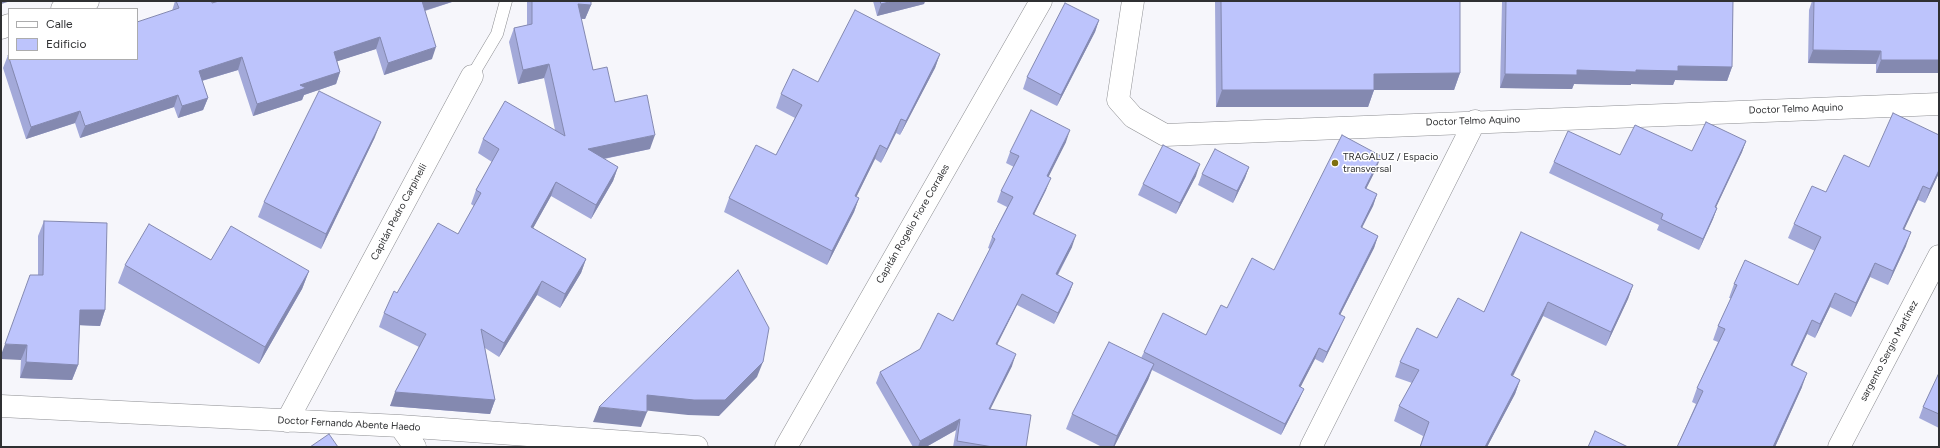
<!DOCTYPE html>
<html>
<head>
<meta charset="utf-8">
<style>
  body { margin:0 }
  #map { position:relative; width:1940px; height:448px; overflow:hidden; background:#f6f6fb; font-family:Figtree,sans-serif }
  canvas { display:block }
  .frame { position:absolute; inset:0; border:2px solid #2f3032; pointer-events:none }
  .legend { position:absolute; left:8px; top:8px; width:130px; height:52px; box-sizing:border-box; background:#fff; border:1px solid #acacad; margin:0; padding:5px 7px; list-style:none; font-size:12px; color:#2f3032 }
  .legend li { display:flex; align-items:center; gap:8px; height:20px }
  .legend b { width:20px; border:1px solid #acacad }
</style>
</head>
<body>
<div id="map">
<canvas width="1940" height="448"></canvas>
<div class="frame"></div>
<ul class="legend">
<li><b style="height:5px;background:#fff"></b>Calle</li>
<li><b style="height:11px;background:#bdc4fc"></b>Edificio</li>
</ul>
</div>
<script>
const ctx = document.querySelector('canvas').getContext('2d');
ctx.lineJoin = 'round';
const toPath = rows => new Path2D(rows.map(r => 'M' + r).join(''));
function stroke(path, color, width, dash) { ctx.strokeStyle = color; ctx.lineWidth = width; ctx.lineCap = dash ? 'butt' : 'round'; ctx.setLineDash(dash || []); ctx.stroke(path); }
function fill(path, color) { ctx.fillStyle = color; ctx.fill(path, 'evenodd'); }
function drawText(font, color, halo, rows, align = 'center') {
  ctx.font = font + ' Figtree,sans-serif'; ctx.lineWidth = 3; ctx.setLineDash([]); ctx.textBaseline = 'middle'; ctx.strokeStyle = halo; ctx.fillStyle = color; for (const [text, x, y, turn = 0] of rows) {
    ctx.save(); ctx.translate(x, y); ctx.rotate((+turn || 0) * Math.PI / 180); ctx.textAlign = isNaN(turn) ? turn : align; if (halo) ctx.strokeText(text, 0, 0); ctx.fillText(text, 0, 0); ctx.restore();
  }
}
const service = toPath([
  [472,76,497,34,506,1]
]);
const minor = toPath([
  [1133,1,1118,100,1133,117,1165,135,1939,104],
  [1,406,400,426,697,447],
  [287,421,472,76],
  [400,426,415,447],
  [786,447,1041,1],
  [1311,447,1475,121],
  [1839,447,1939,256]
]);
const tertiary = toPath([
  [62,9,88,1],
  [1,28,9,25]
]);
stroke(service, '#8d8e92', 13);
stroke(minor, '#8d8e92', 23);
stroke(tertiary, '#8d8e92', 23);
stroke(service, '#fff', 12);
stroke(minor, '#fff', 22);
stroke(tertiary, '#fff', 22);
fill(toPath([
  [175,1,212,1,212,3,219,1,455,1,425,11,432,59,384,75,376,49,337,61,340,72,336,84,304,95,302,100,253,116,238,70,202,81,208,98,203,110,178,118,174,107,80,138,75,123,26,139,3,68,8,55,137,59,172,11],
  [527,1,591,1,591,5,585,19,581,19,593,70,615,102,650,149,604,159,618,167,613,181,591,219,551,196,533,228,586,259,581,273,560,308,537,295,499,357,485,348,495,400,490,414,390,406,419,347,379,327,384,313,397,293,458,234,474,206,471,204,476,190,492,162,478,153,483,139,555,130,544,78,518,84,509,42,514,28,527,25],
  [873,1,925,1,924,4,877,16],
  [1215,1,1460,1,1460,73,1454,90,1374,90,1368,107,1216,107],
  [1502,1,1733,1,1732,67,1727,81,1675,80,1673,85,1631,84,1631,85,1574,84,1572,89,1500,88,1502,3],
  [1812,1,1939,1,1939,73,1876,73,1876,64,1808,63,1809,10],
  [1099,20,1095,32,1057,106,1023,89,1027,77],
  [940,54,935,68,900,135,896,133,881,163,875,159,856,197,859,198,854,212,827,265,724,212,729,198,776,155,795,118,776,108,781,94,818,82],
  [1939,135,1939,173,1925,203,1918,200,1904,229,1906,246,1888,285,1870,277,1851,317,1830,307,1815,338,1807,334,1792,366,1802,387,1775,447,1677,447,1696,404,1692,402,1697,388,1718,342,1713,340,1718,326,1731,298,1729,298,1734,284,1798,285,1815,251,1788,238,1794,224,1826,192,1869,167],
  [375,137,321,249,258,217,264,202],
  [1746,141,1742,152,1716,207,1717,208,1713,219,1699,250,1657,230,1659,225,1549,173,1554,162,1620,155,1692,151],
  [1066,142,1048,177,1046,190,1034,214,1072,247,1058,275,1073,283,1069,294,1054,324,1017,305,997,344,1012,366,990,409,1026,447,953,447,956,430,926,447,913,447,876,383,880,372,920,349,953,321,990,249,988,248,992,237,1007,207,997,202,1001,191,1014,167,1006,163,1010,152],
  [1249,167,1245,178,1233,203,1198,185,1202,174],
  [1377,167,1366,189,1377,194,1373,206,1362,228,1378,236,1374,248,1340,315,1340,328,1323,363,1315,359,1300,387,1299,400,1281,435,1152,370,1148,380,1114,447,1102,447,1066,429,1072,414,1141,358,1144,352,1206,335,1227,308,1274,270],
  [1196,176,1176,214,1138,195,1143,184],
  [44,221,105,310,100,326,80,325,78,365,72,380,20,378,21,360,38,275,38,236],
  [211,260,309,271,302,289,259,364,118,283,125,265],
  [1633,285,1628,299,1606,346,1543,316,1512,376,1520,380,1515,394,1487,447,1420,447,1423,436,1394,421,1399,406,1412,383,1395,377,1400,362,1437,338,1484,312],
  [1939,375,1939,428,1919,418,1923,407]
]), '#a3a9d9');
fill(toPath([
  [1,1,11,1,1,4],
  [422,1,455,1,417,13],
  [893,1,925,1,924,4,877,16,881,4],
  [578,4,591,5,585,19,573,18],
  [1099,20,1095,32,1057,106,1061,95],
  [380,37,376,49,329,64,334,52],
  [436,47,432,59,384,75,388,63],
  [1813,50,1881,51,1876,64,1808,63],
  [940,54,935,68,900,135,906,121],
  [242,57,238,70,194,83,199,71],
  [1881,60,1939,60,1939,73,1876,73],
  [549,64,544,78,518,84,523,70],
  [1678,66,1732,67,1727,81,1675,80,1673,85,1631,84,1631,85,1574,84,1572,89,1500,88,1505,74,1577,70,1636,70],
  [340,72,336,84,304,95,302,100,253,116,257,104,300,85],
  [1460,73,1454,90,1374,90,1368,107,1216,107,1222,90,1374,74],
  [178,95,174,107,80,138,85,126],
  [208,98,203,110,178,118,182,106],
  [80,111,75,123,26,139,31,127],
  [901,119,896,133,881,163,887,149],
  [381,122,375,137,321,249,326,234],
  [1070,130,1066,142,1043,188,1047,176],
  [655,135,650,149,583,163,588,149],
  [1746,141,1742,152,1711,218,1715,207],
  [880,145,875,159,850,210,855,196],
  [1381,156,1377,167,1361,199,1365,188],
  [1200,164,1196,176,1176,214,1180,203],
  [618,167,613,181,591,219,596,205],
  [1249,167,1245,178,1233,203,1237,191],
  [1939,170,1939,173,1925,203,1930,189],
  [1051,178,1046,190,1029,225,1033,214],
  [556,182,551,196,526,241,531,227],
  [1923,186,1918,200,1898,243,1903,229],
  [1377,194,1373,206,1356,239,1361,227],
  [859,198,854,212,827,265,832,251],
  [1717,208,1713,219,1699,250,1703,239],
  [1911,232,1906,246,1888,285,1893,271],
  [1076,235,1072,247,1052,285,1056,274],
  [1378,236,1374,248,1335,325,1339,314],
  [586,259,581,273,560,308,565,294],
  [1875,263,1870,277,1851,317,1856,303],
  [309,271,302,289,259,364,265,347],
  [542,281,537,295,499,357,504,343],
  [1073,283,1069,294,1054,324,1058,313],
  [1633,285,1628,299,1606,346,1611,332],
  [1835,293,1830,307,1815,338,1820,324],
  [1022,294,1017,305,992,355,996,344],
  [1548,302,1543,316,1506,390,1511,375],
  [80,310,105,310,100,326,75,325],
  [1345,317,1340,328,1323,363,1327,352],
  [1812,320,1807,334,1786,379,1791,365],
  [5,344,27,345,21,360,1,359,1,355],
  [1319,348,1315,359,1295,398,1299,386],
  [1016,354,1012,366,985,420,989,409],
  [26,362,78,365,72,380,20,378],
  [763,362,757,377,719,416,688,415,642,410,647,395],
  [1154,364,1148,380,1114,447,1113,447,1117,436],
  [1807,373,1802,387,1775,447,1773,447],
  [1520,380,1515,394,1487,447,1485,447],
  [1304,389,1299,400,1281,435,1285,424],
  [395,392,495,400,490,414,390,406],
  [599,407,647,412,641,427,593,422],
  [960,419,956,430,926,447,918,447,920,441]
]), '#8489b0');
const building = toPath([
  [176,1,212,1,212,3,219,1,422,1,436,47,388,63,380,37,334,52,340,72,300,85,306,88,257,104,242,57,199,71,208,98,182,106,178,95,85,126,80,111,31,127,8,55,9,55,9,59,137,59,137,22,179,8,176,1],
  [532,1,591,1,591,5,578,4,593,70,607,67,615,102,647,95,655,135,588,149,618,167,596,205,556,182,531,227,586,259,565,294,542,281,504,343,481,329,495,400,395,392,426,334,384,313,394,291,397,293,438,223,458,234,481,193,476,190,499,149,483,139,505,101,565,136,549,64,523,70,514,28,532,24,532,1],
  [880,1,893,1,881,4,880,1],
  [1221,1,1460,1,1460,73,1374,74,1374,90,1222,90,1221,1],
  [1506,1,1733,1,1732,67,1678,66,1678,71,1636,70,1636,72,1577,70,1577,75,1505,74,1506,1],
  [1814,1,1939,1,1939,60,1881,60,1881,51,1813,50,1814,1],
  [1065,3,1099,20,1061,95,1027,77,1065,3],
  [855,10,940,54,906,121,901,119,887,149,880,145,855,196,859,198,832,251,729,198,756,145,776,155,802,105,781,94,793,69,818,82,855,10],
  [319,91,381,122,326,234,264,202,319,91],
  [1031,110,1070,130,1047,176,1051,178,1033,214,1076,235,1056,274,1073,283,1058,313,1022,294,996,344,1016,354,989,409,1031,415,1026,447,993,447,957,441,960,419,920,441,880,372,920,349,938,313,953,321,995,239,992,237,1013,197,1001,191,1019,156,1010,152,1031,110],
  [1893,113,1939,135,1939,170,1930,189,1923,186,1903,229,1911,232,1893,271,1875,263,1856,303,1835,293,1820,324,1812,320,1791,365,1807,373,1773,447,1677,447,1703,391,1697,388,1725,329,1718,326,1737,285,1734,284,1745,260,1798,285,1821,237,1794,224,1812,186,1826,192,1844,155,1869,167,1893,113],
  [1706,122,1746,141,1715,207,1717,208,1703,239,1661,219,1663,214,1554,162,1568,131,1620,155,1635,125,1692,151,1706,122],
  [1342,135,1381,156,1365,188,1377,194,1361,227,1378,236,1339,314,1345,317,1327,352,1319,348,1299,386,1304,389,1285,424,1144,352,1163,313,1206,335,1221,305,1227,308,1252,258,1274,270,1342,135],
  [1163,145,1200,164,1180,203,1143,184,1163,145],
  [1215,149,1249,167,1237,191,1202,174,1215,149],
  [44,221,107,223,105,310,80,310,78,365,26,362,27,345,5,344,30,275,43,275,44,221],
  [149,224,211,260,231,226,309,271,265,347,125,265,149,224],
  [1521,232,1633,285,1611,332,1548,302,1511,375,1520,380,1485,447,1420,447,1429,422,1399,406,1419,370,1400,362,1417,328,1437,338,1458,298,1484,312,1521,232],
  [738,270,769,328,763,362,725,400,694,400,647,395,647,412,599,407,738,270],
  [1109,342,1154,364,1117,436,1072,414,1109,342],
  [1938,375,1939,375,1939,414,1923,407,1938,375],
  [1595,431,1628,447,1588,447,1595,431],
  [329,434,338,447,310,447,329,434]
]);
fill(building, '#bdc4fc');
stroke(building, '#8489b0', 1);
for (const [x, y, r, color] of [
  [1335,163,4,"#7f6f0d"]
]) { const dot = new Path2D(); dot.arc(x, y, r, 0, 2 * Math.PI); ctx.fillStyle = color; ctx.fill(dot); stroke(dot, '#fff', 1.5); }
drawText('10px', '#2f3032', '#fff', [
  ["Doctor Telmo Aquino",1796,109,-2],
  ["Doctor Telmo Aquino",1473,121,-2],
  ["Capitán Pedro Carpinelli",399,212,-62],
  ["Capitán Rogelio Fiore Corrales",913,224,-60],
  ["sargento Sergio Martínez",1889,351,-62],
  ["Doctor Fernando Abente Haedo",349,424,3]
]);
drawText('10px', '#2f3032', '#fff', [
  ["TRAGALUZ / Espacio",1343,157],
  ["transversal",1343,169]
], 'left');
</script>
</body>
</html>
